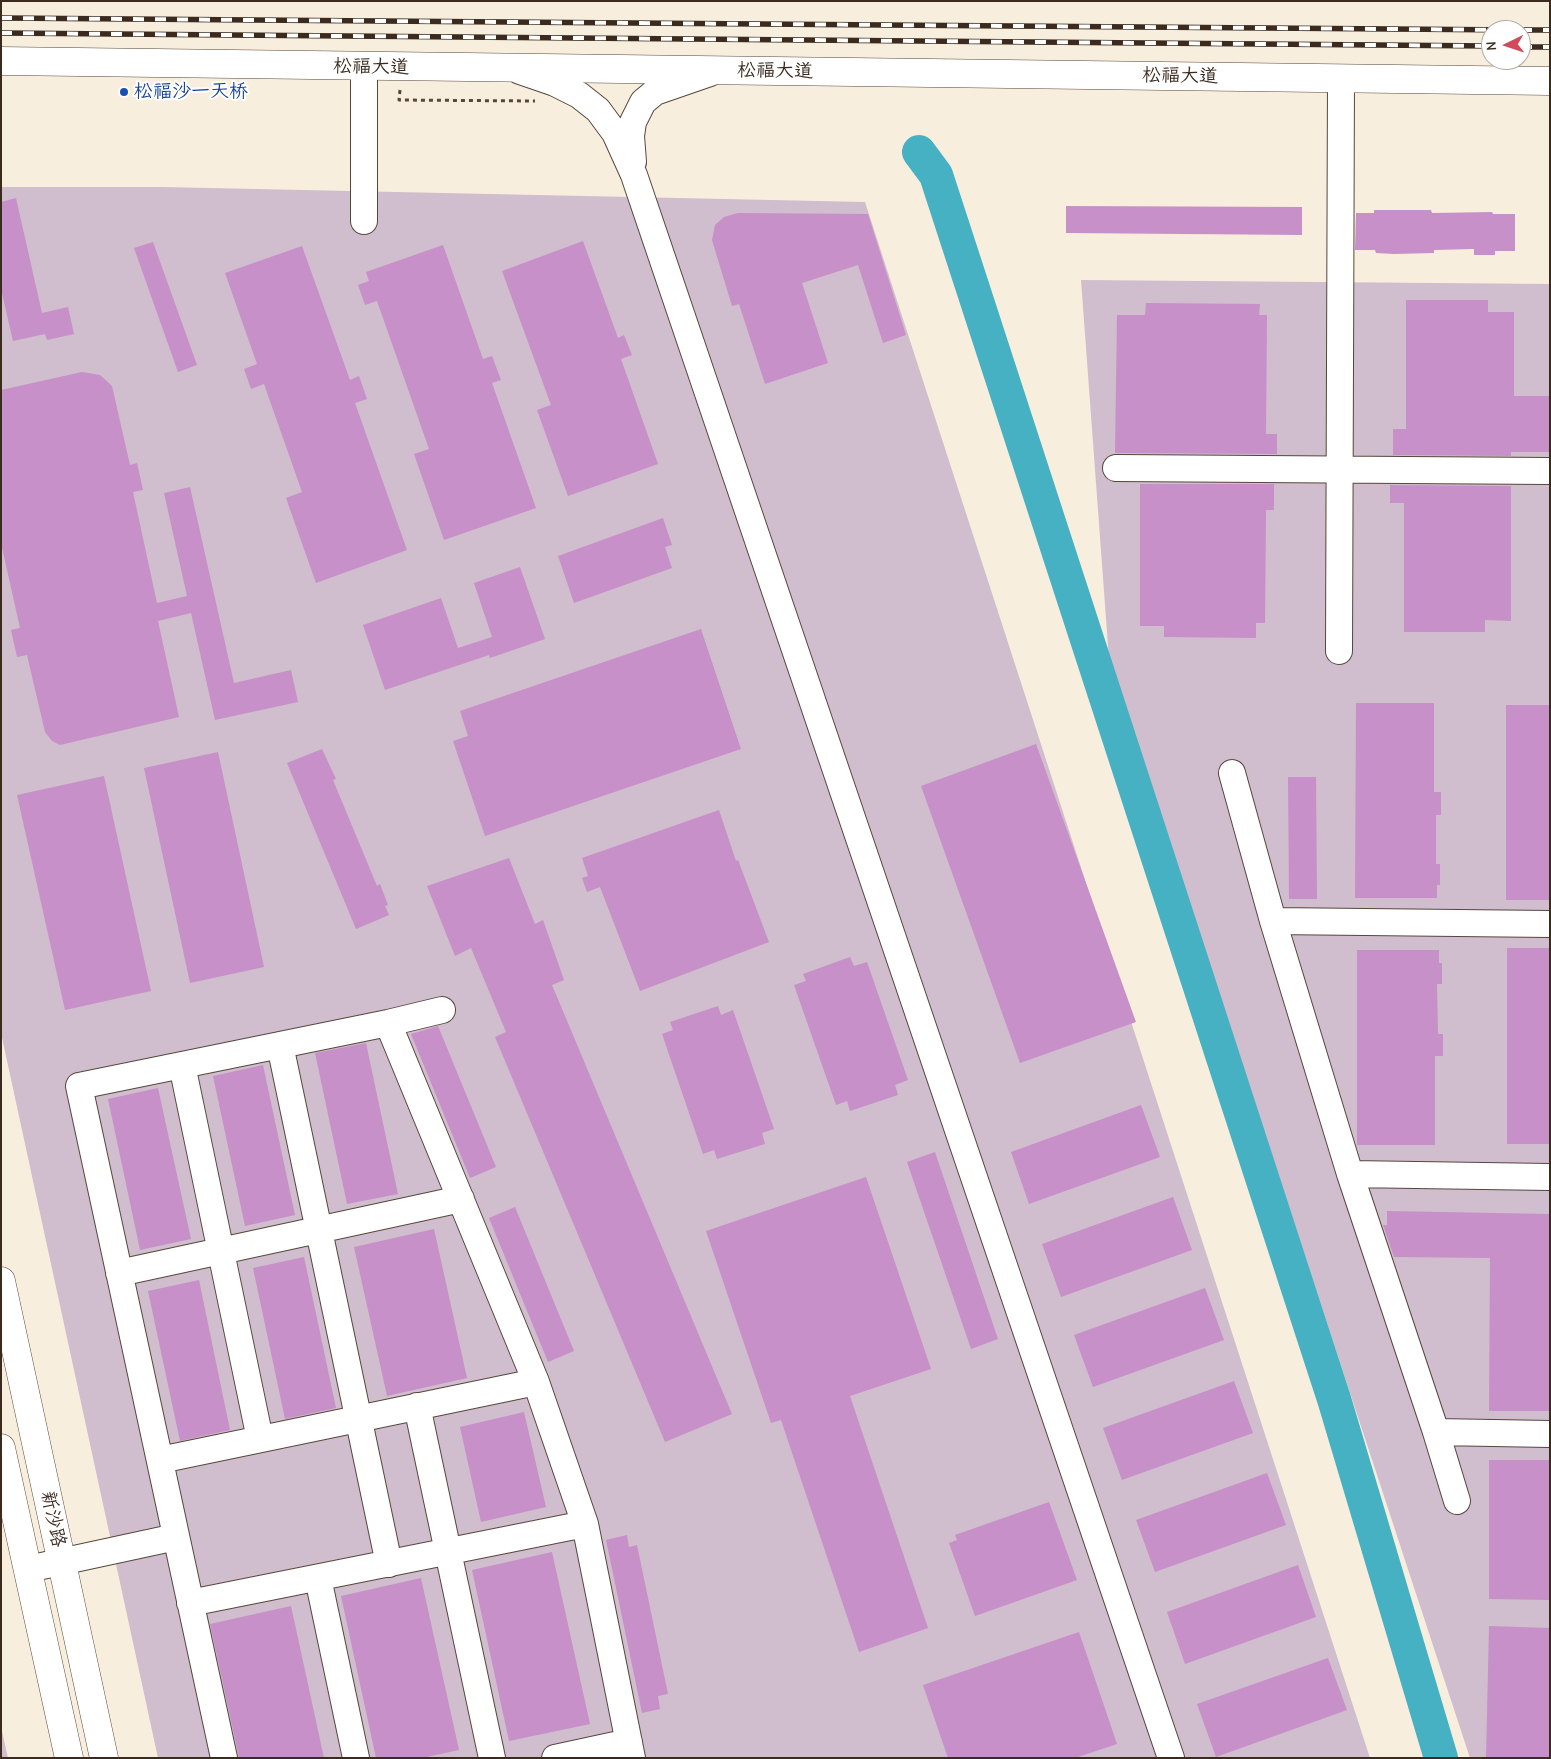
<!DOCTYPE html>
<html>
<head>
<meta charset="utf-8">
<style>
  body { margin:0 }
  #map { position:relative; width:1551px; height:1759px; overflow:hidden; background:#f8eedd; font-family:"Comic Neue",sans-serif }
  canvas { display:block }
  .frame { position:absolute; inset:0; border:2px solid #3b2a1e; pointer-events:none }
  .north { position:absolute; left:1481px; top:20px; width:50px; height:50px; box-sizing:border-box; background:#fff; border:1px solid #b1aaa5; border-radius:50%; rotate:266deg; font-size:14px; font-weight:700; line-height:20px; text-align:center; color:#3b2a1e }
  .north::after { content:''; display:block; margin:auto; width:18px; height:22px; background:#d1495b; clip-path:polygon(50% 0,100% 100%,50% 72%,0 100%) }
</style>
</head>
<body>
<div id="map">
<canvas width="1551" height="1759"></canvas>
<div class="frame"></div>
<div class="north">N</div>
</div>
<script>
const ctx = document.querySelector('canvas').getContext('2d');
ctx.lineJoin = 'round';
function fill(path, color) { ctx.fillStyle = color; ctx.fill(path, 'evenodd'); }
const toPath = rows => new Path2D(rows.map(r => 'M' + r).join(''));
function stroke(path, color, width, dash) { ctx.strokeStyle = color; ctx.lineWidth = width; ctx.lineCap = dash ? 'butt' : 'round'; ctx.setLineDash(dash || []); ctx.stroke(path); }
function drawText(font, color, halo, rows, align = 'center') {
  ctx.font = font + ' "Comic Neue","LXGW WenKai TC",sans-serif'; ctx.lineWidth = 4; ctx.setLineDash([]); ctx.textBaseline = 'middle'; ctx.strokeStyle = halo; ctx.fillStyle = color; for (const [text, x, y, turn = 0] of rows) {
    ctx.save(); ctx.translate(x, y); ctx.rotate((+turn || 0) * Math.PI / 180); ctx.textAlign = isNaN(turn) ? turn : align; if (halo) ctx.strokeText(text, 0, 0); ctx.fillText(text, 0, 0); ctx.restore();
  }
}
fill(toPath([
  [1,187,162,187,865,202,1370,1758,158,1758,1,1033],
  [1081,280,1550,284,1550,1758,1470,1758,1109,659],
  [1,1727,8,1758,1,1758]
]), '#d0bdcd');
stroke(toPath([
  [919,152,936,175,1334,1399,1441,1758]
]), '#45b1c3', 34);
fill(toPath([
  [16,198,42,313,68,307,74,334,47,340,45,334,13,341,1,289,1,202],
  [1066,206,1302,207,1302,235,1066,233],
  [1374,210,1431,210,1432,213,1492,212,1493,214,1515,214,1515,251,1495,251,1495,255,1474,255,1474,249,1434,250,1434,253,1394,254,1376,253,1375,250,1355,250,1356,213,1374,213],
  [738,213,868,214,906,335,883,343,858,265,802,283,828,363,765,384,739,304,732,306,712,240,715,225,724,217],
  [583,241,618,338,624,335,632,355,621,359,658,464,568,496,537,410,551,405,502,271],
  [153,242,197,365,178,372,134,248],
  [443,245,483,359,492,356,501,380,492,383,536,508,444,540,414,454,429,449,377,301,365,305,358,285,369,281,366,272],
  [302,246,350,380,359,376,367,399,355,403,407,550,316,583,286,498,302,492,264,384,251,389,244,369,257,364,225,273],
  [1406,300,1488,300,1488,312,1514,312,1514,396,1550,396,1550,452,1511,452,1511,456,1393,455,1393,429,1406,429],
  [1146,303,1260,304,1259,315,1267,315,1266,434,1277,434,1277,454,1115,453,1117,315,1145,315],
  [82,372,100,375,112,386,130,465,137,463,143,490,133,492,157,603,187,596,164,493,190,487,234,683,291,670,298,702,215,720,191,613,158,621,179,717,60,745,52,741,45,732,27,655,17,657,11,630,20,628,1,543,1,390],
  [1140,484,1274,484,1274,510,1266,510,1265,623,1256,623,1256,638,1164,637,1164,626,1140,626],
  [1390,485,1511,486,1511,621,1485,620,1485,632,1404,632,1404,503,1390,503],
  [663,518,672,545,665,547,672,568,574,603,558,556],
  [520,567,545,639,490,658,489,655,385,690,363,625,441,598,458,648,492,637,474,583],
  [701,629,741,749,485,836,453,741,468,736,460,711],
  [1356,703,1434,703,1434,792,1441,792,1441,815,1436,815,1436,864,1440,864,1440,885,1437,885,1437,898,1355,898],
  [1506,705,1550,705,1550,900,1506,900],
  [1036,744,1136,1022,1020,1063,921,786],
  [322,749,336,779,333,780,377,886,380,884,388,905,385,906,389,915,356,929,287,763],
  [218,752,264,967,190,983,144,768],
  [104,776,151,991,65,1010,17,795],
  [1288,777,1316,777,1317,899,1289,899],
  [719,810,736,861,738,860,769,942,640,991,600,887,587,892,582,878,588,876,582,858],
  [509,858,535,924,543,920,564,980,552,985,732,1414,665,1442,495,1037,506,1032,471,948,455,956,427,886],
  [1507,948,1550,948,1550,1144,1507,1144],
  [1357,950,1439,950,1439,963,1442,963,1442,984,1437,984,1438,1034,1443,1034,1443,1056,1435,1056,1435,1145,1357,1145],
  [850,957,854,966,867,962,908,1080,895,1085,898,1095,850,1111,847,1101,836,1105,794,985,806,981,803,974],
  [718,1006,721,1015,733,1010,774,1129,762,1133,765,1144,717,1159,714,1150,703,1154,662,1034,673,1030,670,1022],
  [438,1026,496,1167,470,1178,411,1034],
  [366,1043,398,1194,347,1204,315,1053],
  [263,1065,295,1215,245,1226,213,1076],
  [158,1088,191,1239,140,1250,108,1099],
  [1141,1105,1160,1157,1029,1204,1011,1152],
  [935,1152,998,1339,971,1349,907,1162],
  [866,1177,931,1369,850,1396,928,1628,859,1652,781,1420,771,1423,706,1231],
  [1173,1197,1192,1250,1061,1297,1042,1244],
  [515,1207,574,1351,548,1362,489,1218],
  [1387,1211,1550,1214,1550,1411,1489,1411,1490,1258,1394,1257,1383,1225,1387,1225],
  [434,1229,467,1378,387,1396,354,1247],
  [304,1257,336,1408,285,1419,253,1268],
  [199,1280,230,1430,180,1441,148,1291],
  [1205,1288,1224,1340,1093,1387,1074,1335],
  [1234,1381,1253,1433,1122,1480,1103,1428],
  [524,1412,546,1507,481,1522,460,1427],
  [1489,1460,1550,1460,1550,1600,1489,1599],
  [1267,1473,1286,1525,1155,1572,1136,1520],
  [1049,1502,1077,1580,975,1616,949,1543,957,1540,955,1535],
  [627,1535,629,1547,637,1545,668,1694,658,1696,660,1709,642,1713,606,1540],
  [552,1552,590,1724,509,1741,472,1570],
  [1298,1565,1316,1617,1185,1664,1167,1612],
  [421,1578,459,1750,422,1758,376,1758,341,1596],
  [291,1606,324,1758,239,1758,210,1624],
  [1489,1626,1550,1628,1550,1758,1486,1758],
  [1079,1632,1117,1744,1075,1758,948,1758,923,1685],
  [1328,1658,1347,1710,1216,1757,1197,1704]
]), '#c790c8');
const minor = toPath([
  [520,71,555,83,579,95,598,110,615,133,634,175,1171,1758],
  [633,162,631,136,633,122,643,102,655,92,710,73],
  [364,221,364,67],
  [1116,468,1550,471],
  [1339,651,1341,79],
  [1232,773,1273,921,1350,1174,1436,1432,1457,1501],
  [1273,921,1550,924],
  [388,1023,536,1382,585,1524,632,1758],
  [280,1045,389,1564],
  [182,1065,260,1439],
  [1350,1174,1550,1177],
  [119,1273,461,1199],
  [417,1406,492,1758],
  [1436,1432,1550,1434],
  [160,1460,536,1382],
  [28,1569,176,1537],
  [318,1578,356,1758],
  [190,1603,585,1524],
  [224,1758,79,1086,388,1023,442,1010],
  [555,1758,629,1742]
]);
const major = toPath([
  [1,61,1550,81],
  [1,1281,104,1758],
  [1,1448,69,1758]
]);
stroke(minor, '#57473b', 28);
stroke(major, '#57473b', 29);
stroke(toPath([
  [400,90,399,100,535,101]
]), '#57473b', 3, [4, 4]);
stroke(minor, '#fff', 26);
stroke(major, '#fff', 28);
const rail = toPath([
  [1,18,1518,30],
  [1521,30,1550,30],
  [1,33,1491,46],
  [1521,47,1550,47]
]);
stroke(rail, '#3b2a1e', 5.5);
stroke(rail, '#fff', 4, [11]);
for (const [x, y, r, color] of [
  [124,92,5,"#1a4fb4"]
]) { const dot = new Path2D(); dot.arc(x, y, r, 0, 2 * Math.PI); ctx.fillStyle = color; ctx.fill(dot); stroke(dot, '#fff', 2); }
drawText('19px', '#3b2a1e', '#fff', [
  ["松福大道",371,67,1],
  ["松福大道",775,71,1],
  ["松福大道",1180,76,1],
  ["新沙路",53,1519,78]
]);
drawText('19px', '#164399', '#fff', [
  ["松福沙一天桥",134,92]
], 'left');
</script>
</body>
</html>
